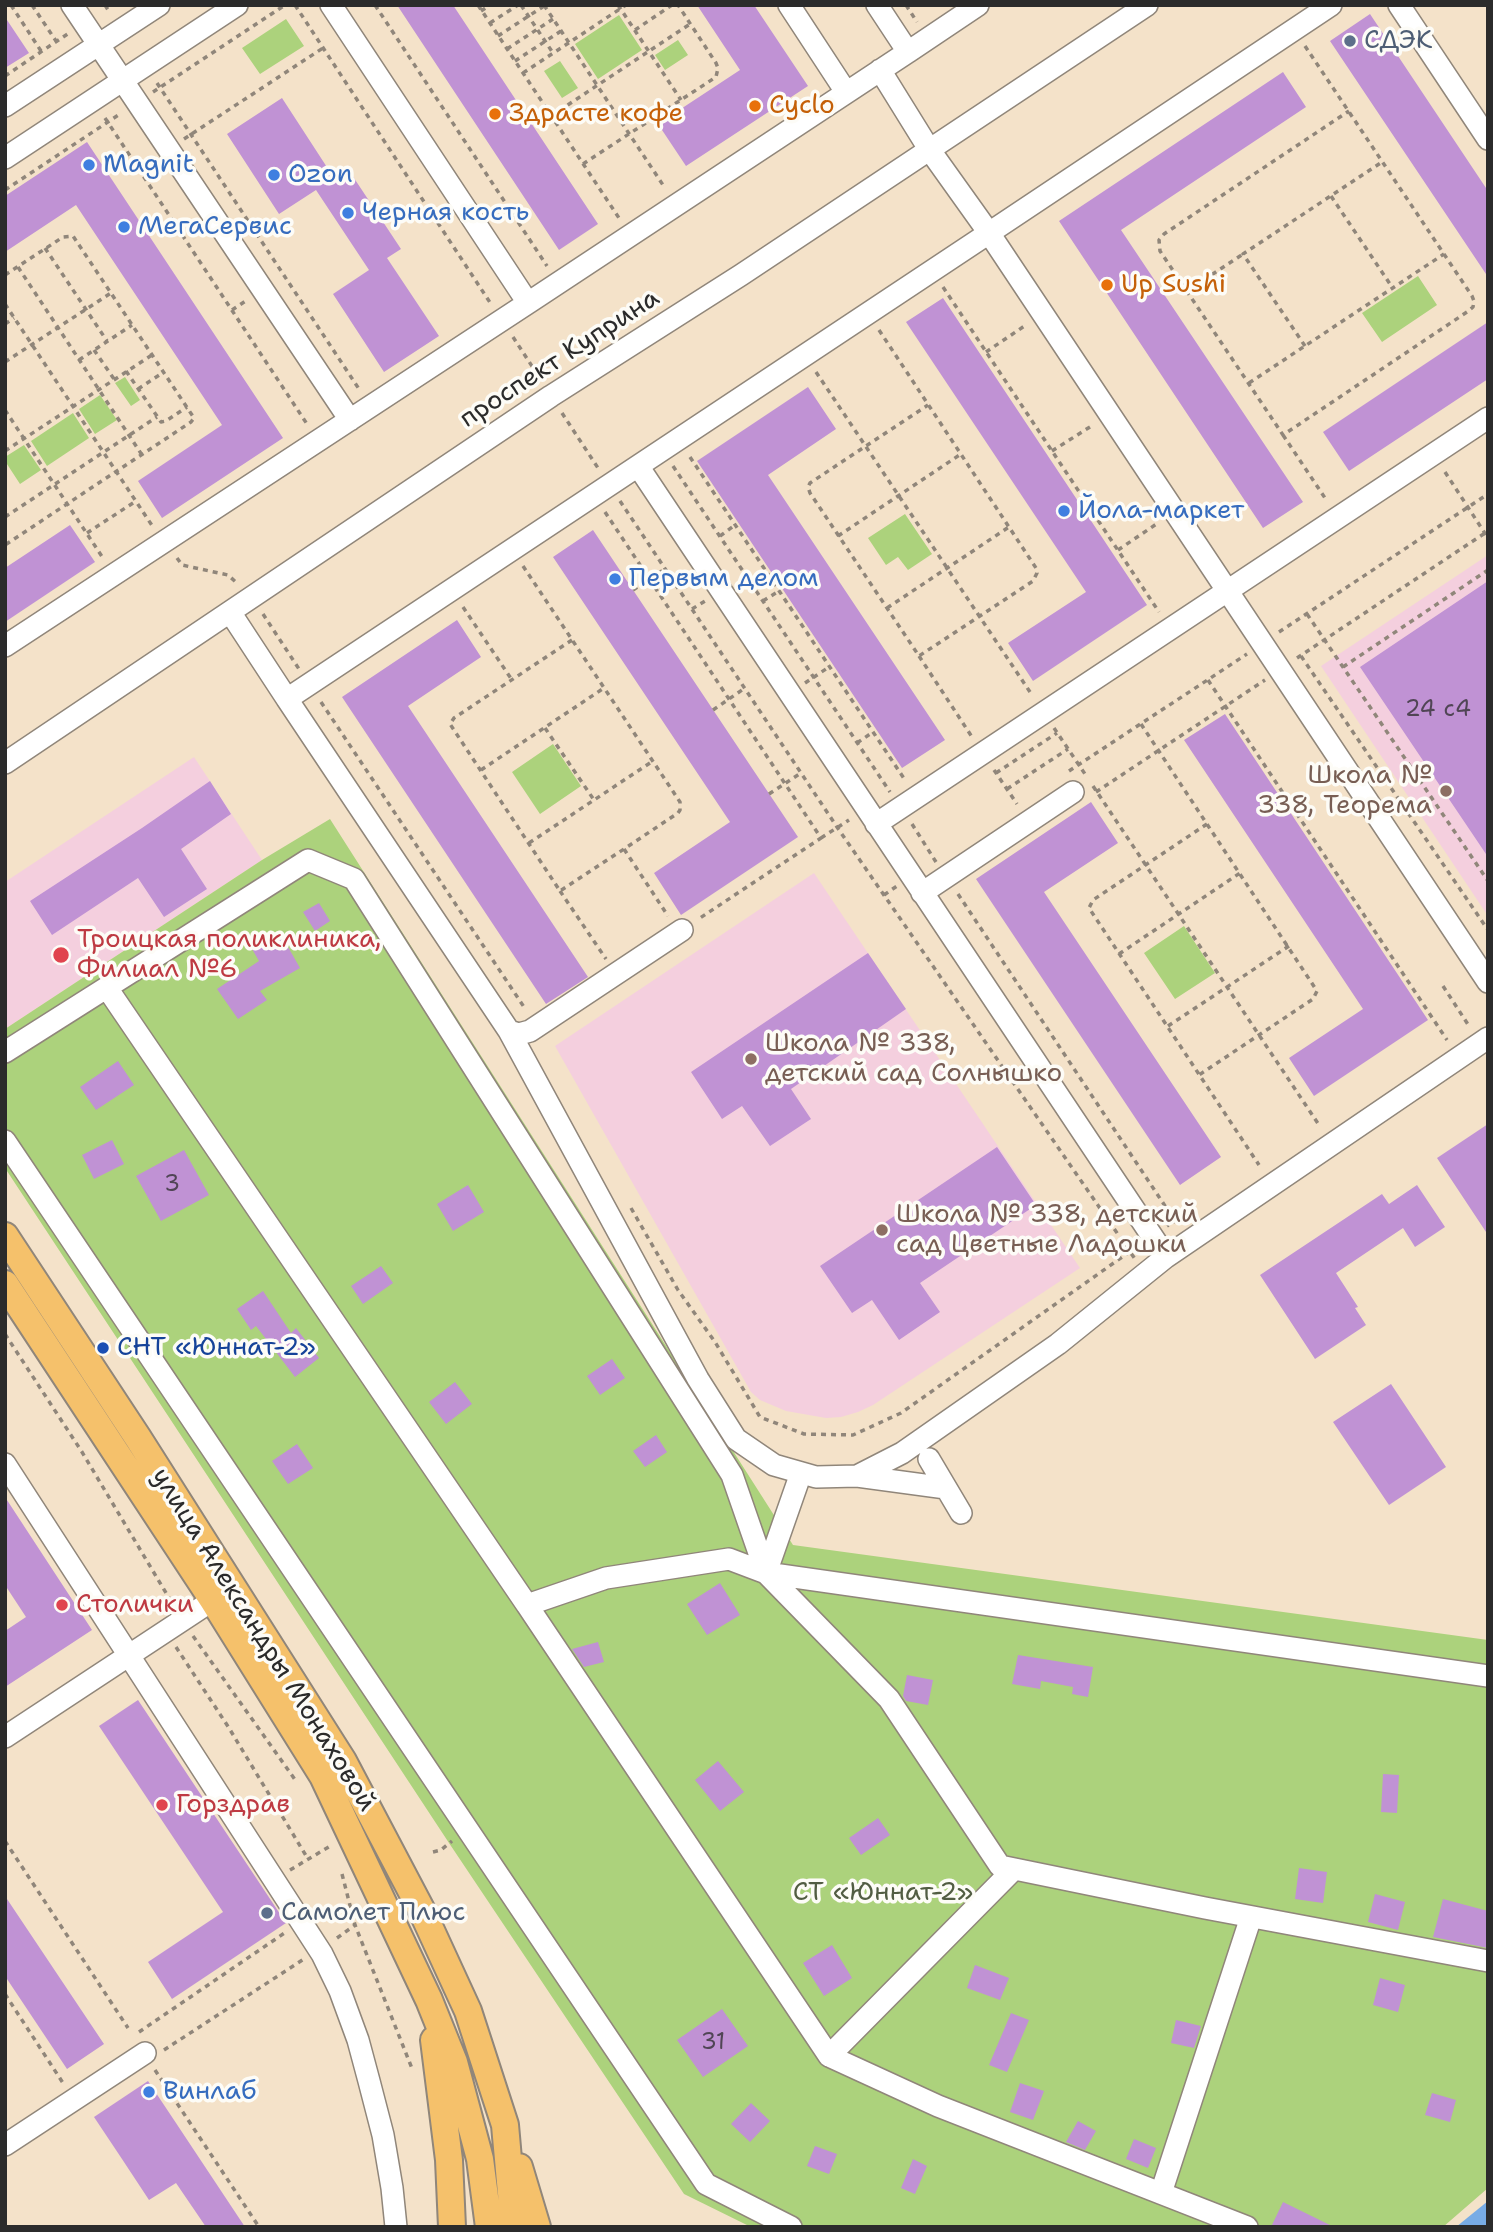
<!DOCTYPE html>
<html>
<head>
<meta charset="utf-8">
<style>
  body { margin:0 }
  #map { position:relative; width:1493px; height:2232px; overflow:hidden; background:#f4e2c9; font-family:"Shantell Sans",sans-serif }
  canvas { display:block }
  .frame { position:absolute; inset:0; border:7px solid #2b2b2b; pointer-events:none }
</style>
</head>
<body>
<div id="map">
<canvas width="1493" height="2232"></canvas>
<div class="frame"></div>
</div>
<script>
const ctx = document.querySelector('canvas').getContext('2d');
ctx.lineJoin = 'round';
function fill(path, color) { ctx.fillStyle = color; ctx.fill(path, 'evenodd'); }
const toPath = rows => new Path2D(rows.map(r => 'M' + r).join(''));
function stroke(path, color, width, dash) { ctx.strokeStyle = color; ctx.lineWidth = width; ctx.lineCap = dash ? 'butt' : 'round'; ctx.setLineDash(dash || []); ctx.stroke(path); }
function drawText(font, color, halo, rows, align = 'center') {
  ctx.font = font + ' "Shantell Sans",sans-serif'; ctx.lineWidth = 7; ctx.setLineDash([]); ctx.textBaseline = 'middle'; ctx.strokeStyle = halo; ctx.fillStyle = color; for (const [text, x, y, turn = 0] of rows) {
    ctx.save(); ctx.translate(x, y); ctx.rotate((+turn || 0) * Math.PI / 180); ctx.textAlign = isNaN(turn) ? turn : align; if (halo) ctx.strokeText(text, 0, 0); ctx.fillText(text, 0, 0); ctx.restore();
  }
}
fill(toPath([
  [1488,555,1488,916,1321,666],
  [194,757,262,860,5,1029,5,882],
  [814,873,1080,1268,873,1405,858,1412,841,1417,826,1418,786,1411,760,1400,751,1392,555,1046]
]), '#f4cfde');
fill(toPath([
  [619,15,642,50,598,79,575,44],
  [286,19,304,46,260,74,242,48],
  [678,40,688,55,665,70,655,55],
  [560,61,578,88,562,98,544,71],
  [1418,276,1437,305,1382,342,1362,313],
  [125,377,140,400,131,406,115,383],
  [100,395,117,420,95,434,79,409],
  [73,413,89,438,47,466,31,441],
  [24,445,41,470,20,484,5,461,5,457],
  [905,514,932,554,908,570,898,557,886,565,868,538],
  [553,744,581,786,540,814,512,772],
  [330,819,793,1545,1488,1640,1488,2188,1443,2227,751,2227,684,2194,449,1843,5,1168,5,1029,262,860],
  [1184,926,1215,973,1175,999,1144,953]
]), '#acd27c');
fill(toPath([
  [1488,2201,1488,2227,1456,2227]
]), '#78ace5');
fill(toPath([
  [397,5,453,5,598,224,559,250],
  [697,5,754,5,808,86,686,166,658,124,740,70],
  [1370,14,1488,191,1488,277,1330,41],
  [5,17,29,53,5,68],
  [1283,72,1306,107,1121,230,1303,502,1263,528,1059,221],
  [282,98,334,178,348,169,401,249,387,258,439,336,384,372,333,294,369,270,316,190,279,214,227,134],
  [87,142,283,438,162,518,138,481,222,425,76,205,5,252,5,196],
  [943,298,1147,605,1033,681,1008,643,1086,592,906,322],
  [1488,322,1488,379,1349,471,1323,432],
  [808,387,836,429,768,475,945,740,902,768,697,461],
  [70,525,95,562,5,622,5,568],
  [593,530,798,837,681,915,654,873,730,822,553,557],
  [1488,581,1488,857,1360,667],
  [457,620,481,657,408,706,588,977,546,1004,342,697],
  [1225,714,1428,1020,1314,1096,1289,1058,1363,1009,1184,740],
  [210,781,231,814,181,849,207,889,164,917,138,878,52,935,30,901,142,828],
  [1091,802,1118,843,1044,892,1221,1157,1180,1185,976,879],
  [319,903,330,921,315,931,303,912],
  [280,933,300,968,260,991,267,1000,238,1019,217,989,259,961,252,949],
  [868,953,906,1009,791,1089,811,1119,770,1146,742,1106,722,1119,691,1072],
  [118,1061,134,1085,96,1110,80,1087],
  [1488,1124,1488,1235,1437,1158],
  [112,1140,124,1164,94,1179,82,1155],
  [997,1147,1036,1205,920,1283,940,1312,899,1340,872,1300,852,1313,820,1266],
  [184,1150,209,1195,161,1221,136,1176],
  [468,1185,484,1212,453,1231,437,1204],
  [1417,1185,1445,1227,1415,1247,1403,1228,1336,1273,1358,1307,1355,1308,1366,1325,1315,1359,1260,1275,1382,1194,1389,1204],
  [381,1266,393,1283,363,1304,351,1286],
  [263,1291,291,1333,296,1328,319,1358,295,1377,256,1326,251,1330,237,1309],
  [612,1359,625,1378,600,1395,587,1376],
  [455,1382,472,1404,446,1424,429,1402],
  [1391,1384,1446,1467,1389,1505,1333,1422],
  [656,1435,667,1452,645,1467,633,1451],
  [297,1444,313,1468,288,1484,272,1461],
  [5,1497,92,1630,5,1687,5,1631,26,1617,5,1585],
  [720,1583,740,1615,707,1635,687,1604],
  [598,1642,604,1662,584,1667,572,1649],
  [1018,1655,1093,1667,1088,1697,1072,1694,1073,1687,1041,1681,1040,1689,1012,1684],
  [907,1675,933,1680,928,1705,906,1701,903,1696],
  [138,1700,286,1923,172,1999,148,1962,223,1912,99,1726],
  [718,1761,744,1792,720,1811,695,1780],
  [1383,1774,1399,1775,1397,1813,1381,1812],
  [878,1818,890,1835,861,1855,849,1838],
  [1299,1868,1327,1872,1323,1903,1295,1899],
  [1375,1894,1405,1902,1398,1930,1368,1922],
  [5,1896,104,2044,67,2069,5,1976],
  [1443,1899,1488,1911,1488,1948,1433,1937],
  [832,1945,852,1978,824,1996,803,1963],
  [975,1965,1009,1978,1000,2000,967,1988],
  [1380,1978,1405,1985,1398,2012,1373,2005],
  [722,2009,748,2046,703,2077,677,2040],
  [1011,2013,1029,2020,1007,2072,989,2065],
  [1176,2020,1201,2026,1194,2048,1171,2043],
  [148,2081,176,2123,245,2227,206,2227,176,2183,149,2200,122,2159,94,2117],
  [1020,2083,1044,2091,1033,2120,1010,2112],
  [1432,2093,1456,2100,1450,2122,1425,2115],
  [751,2103,770,2121,750,2142,731,2124],
  [1078,2121,1096,2131,1085,2150,1066,2142],
  [1134,2139,1156,2148,1148,2168,1126,2159],
  [815,2146,837,2154,829,2174,807,2166],
  [913,2159,927,2166,915,2194,901,2188],
  [1283,2202,1334,2227,1271,2227]
]), '#c092d4');
const minor = toPath([
  [72,5,350,420],
  [789,5,846,92],
  [877,5,908,52,978,5],
  [1331,5,989,233,1488,982],
  [1399,5,1488,139],
  [5,106,159,5],
  [5,158,237,5],
  [528,303,908,52],
  [638,466,989,233,929,149,880,70],
  [230,612,287,699],
  [5,646,528,303,331,5],
  [5,763,551,396,741,275,1147,5],
  [876,824,1488,418],
  [922,893,1073,792],
  [682,930,530,1031,519,1034,509,1031,287,699,638,466,1166,1257,1488,1038],
  [107,988,527,1605],
  [509,1031,698,1379,736,1439,774,1465,816,1477,857,1476,902,1453,1058,1344,1166,1257],
  [5,1052,308,860,354,879,732,1475,766,1573,1488,1676],
  [5,1141,706,2184,791,2227],
  [929,1459,961,1513],
  [5,1464,322,1954,340,1991,358,2040,369,2081,383,2135,392,2188,396,2227],
  [857,1476,946,1488],
  [766,1573,801,1473],
  [5,1737,213,1600],
  [829,2056,1014,1869],
  [5,2145,145,2053],
  [1161,2193,1251,1917],
  [1247,2227,938,2106,829,2056,527,1605,606,1578,729,1559,766,1573,889,1699,1000,1866,1205,1908,1488,1961]
]);
const major = toPath([
  [5,1236,138,1438,343,1761,422,1911,468,2011,505,2125,514,2227],
  [5,1284,213,1600,323,1776,429,2000,454,2062,480,2159,489,2227],
  [434,2040,449,2160,452,2227],
  [519,2167,537,2227]
]);
stroke(minor, '#90867a', 24);
stroke(major, '#90867a', 30);
stroke(toPath([
  [11,5,41,51],
  [32,5,56,41],
  [105,5,110,13],
  [295,5,491,304],
  [375,5,547,266],
  [478,5,619,218],
  [521,5,553,53],
  [544,5,665,188],
  [618,5,681,100],
  [906,5,917,22],
  [481,11,490,5],
  [490,23,518,5],
  [635,30,672,5],
  [498,36,544,6],
  [1305,46,1472,296,1474,301,1473,307,1467,312,1283,435,1160,251,1159,240,1164,234,1349,111],
  [507,49,553,19],
  [515,61,561,31],
  [523,73,626,5],
  [5,76,69,33],
  [157,83,359,389],
  [153,92,285,5],
  [551,116,690,24],
  [105,118,307,424],
  [184,139,323,48],
  [583,164,716,77,718,68,716,63,678,5],
  [138,169,151,160],
  [5,190,120,114],
  [1331,196,1392,287],
  [45,248,107,341],
  [18,267,142,455],
  [5,275,63,237,73,236,194,418,191,422,5,545],
  [943,287,1159,612],
  [1187,291,1243,254],
  [5,304,153,527],
  [232,310,247,300],
  [5,324,14,318],
  [879,330,1036,568,1037,573,1033,581,919,656,810,493,808,487,810,483,928,405],
  [513,337,541,380],
  [1305,346,1243,254,1382,162],
  [94,350,114,379],
  [986,352,1026,325],
  [79,360,132,325],
  [5,362,111,293],
  [126,371,161,422,166,421,187,407],
  [816,372,1032,695],
  [1249,383,1444,254],
  [138,389,164,372],
  [5,410,103,558],
  [562,413,598,468],
  [1283,435,1327,501],
  [5,451,152,355],
  [1052,451,1093,425],
  [690,457,905,780],
  [673,466,890,792],
  [1445,472,1488,538],
  [620,501,837,827,1135,1259],
  [605,512,821,838,697,920],
  [5,517,157,417],
  [87,533,136,501],
  [720,536,735,525],
  [838,536,961,454],
  [1118,550,1158,523],
  [177,558,182,565,228,575,238,584],
  [523,566,680,802,680,810,678,813,624,849,668,916],
  [633,590,665,569],
  [763,601,779,591],
  [463,607,512,680],
  [887,608,1009,527],
  [692,609,705,601],
  [263,614,299,669],
  [1307,614,1488,881],
  [1279,632,1488,494],
  [572,640,454,718,450,724,560,891,624,849],
  [919,656,972,737],
  [1301,656,1488,930],
  [1297,658,1488,531],
  [1343,667,1488,570],
  [1208,680,1447,1040],
  [805,683,829,667],
  [321,702,526,1010],
  [713,710,745,688],
  [1141,724,1317,991,1313,999,1199,1075],
  [545,728,594,800],
  [1054,728,1085,774],
  [857,743,873,732],
  [481,770,604,688],
  [994,770,1017,804],
  [1069,771,1247,654],
  [996,773,1057,733],
  [1093,786,1319,1125],
  [1007,789,1068,749],
  [1096,792,1265,680],
  [769,794,801,773],
  [912,824,936,862],
  [1207,824,1093,900,1089,908,1259,1165],
  [821,838,849,820],
  [529,843,653,761],
  [560,891,606,959],
  [958,894,1175,1221,1167,1226],
  [884,895,897,886],
  [1119,954,1240,873],
  [1443,986,1469,1026],
  [1168,1026,1289,946],
  [631,1208,678,1290,715,1342,760,1417,804,1434,853,1435,901,1413,1135,1248],
  [5,1334,82,1452,172,1603],
  [193,1636,296,1781],
  [176,1647,229,1728,308,1859],
  [5,1841,128,2028],
  [433,1852,441,1850,452,1841],
  [290,1870,332,1845],
  [342,1874,355,1925,413,2071],
  [337,1938,355,1925],
  [5,1994,63,2083],
  [139,2032,286,1932],
  [164,2050,304,1959],
  [155,2070,259,2227]
]), '#90867a', 3.5, [5, 5]);
stroke(minor, '#fff', 21);
stroke(major, '#f5c16b', 26);
for (const [x, y, r, color] of [
  [1350,41,7,"#5c6f8a"],
  [755,106,7,"#e8710a"],
  [495,114,7,"#e8710a"],
  [89,165,7,"#3f7fe0"],
  [274,175,7,"#3f7fe0"],
  [348,213,7,"#3f7fe0"],
  [124,227,7,"#3f7fe0"],
  [1107,285,7,"#e8710a"],
  [1064,511,7,"#3f7fe0"],
  [615,579,7,"#3f7fe0"],
  [1446,791,7,"#8d6e63"],
  [61,955,9,"#e0444e"],
  [751,1059,7,"#8d6e63"],
  [882,1230,7,"#8d6e63"],
  [103,1348,7,"#1a4fb4"],
  [62,1605,7,"#e0444e"],
  [162,1805,7,"#e0444e"],
  [267,1913,7,"#5c6f8a"],
  [149,2092,7,"#3f7fe0"]
]) { const dot = new Path2D(); dot.arc(x, y, r, 0, 2 * Math.PI); ctx.fillStyle = color; ctx.fill(dot); stroke(dot, '#fdfcf7', 2.5); }
drawText('23px', '#504555', null, [
  ["24 с4",1438,710],
  ["3",172,1185],
  ["31",713,2043]
]);
drawText('26px', '#4e5e75', '#fdfcf7', [
  ["СДЭК",1364,41],
  ["Самолет Плюс",281,1913]
], 'left');
drawText('26px', '#c56008', '#fdfcf7', [
  ["Cyclo",769,106],
  ["Здрасте кофе",509,114],
  ["Up Sushi",1121,285]
], 'left');
drawText('26px', '#366cbe', '#fdfcf7', [
  ["Magnit",103,165],
  ["Ozon",288,175],
  ["Черная кость",362,213],
  ["МегаСервис",138,227],
  ["Йола-маркет",1078,511],
  ["Первым делом",629,579],
  ["Винлаб",163,2092]
], 'left');
drawText('26px', '#2b2b2b', '#fdfcf7', [
  ["проспект Куприна",560,359,-33],
  ["улица Александры Монаховой",263,1640,58]
]);
drawText('26px', '#785e54', '#fdfcf7', [
  ["Школа №",1432,776,"right"],
  ["338, Теорема",1432,806,"right"],
  ["Школа № 338,",765,1044],
  ["детский сад Солнышко",765,1074],
  ["Школа № 338, детский",896,1215],
  ["сад Цветные Ладошки",896,1245]
], 'left');
drawText('26px', '#be3a42', '#fdfcf7', [
  ["Троицкая поликлиника,",77,940],
  ["Филиал №6",77,970],
  ["Столички",76,1605],
  ["Горздрав",176,1805]
], 'left');
drawText('26px', '#164399', '#fdfcf7', [
  ["СНТ «Юннат-2»",117,1348]
], 'left');
drawText('26px', '#525d43', '#fdfcf7', [
  ["СТ «Юннат-2»",883,1893]
]);
</script>
</body>
</html>
